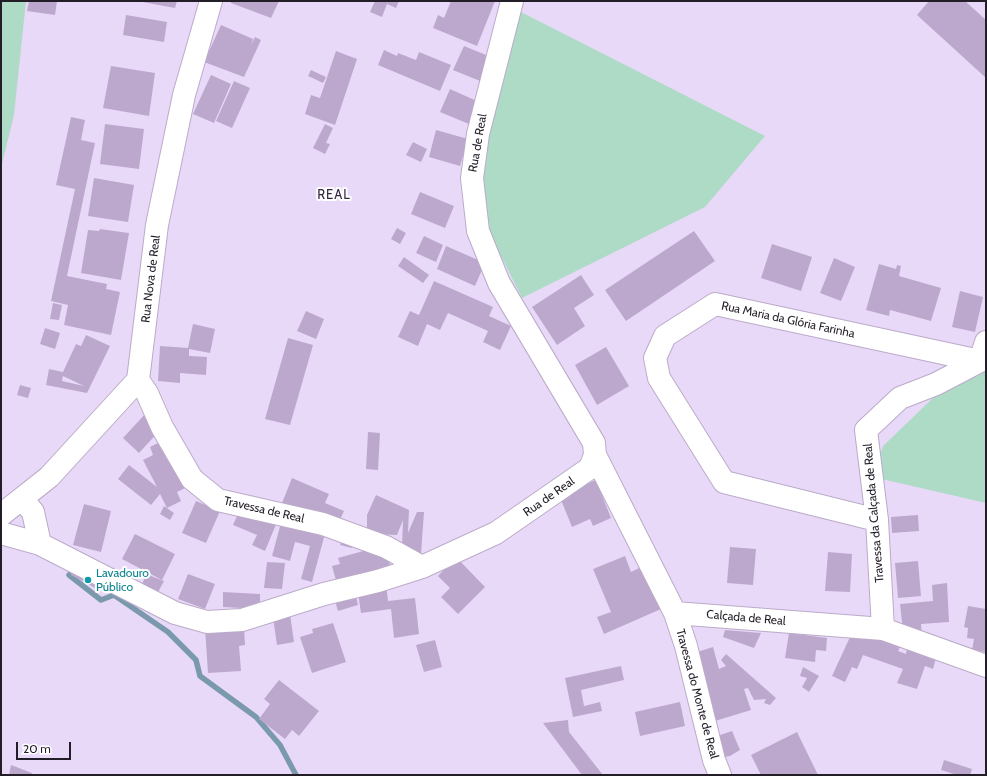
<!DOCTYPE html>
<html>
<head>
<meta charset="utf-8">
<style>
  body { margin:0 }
  #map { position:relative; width:987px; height:776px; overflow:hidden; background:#e9d9f8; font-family:Cabin,sans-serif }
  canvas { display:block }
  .frame { position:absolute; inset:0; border:2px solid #231d28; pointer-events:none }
  .scale { position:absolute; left:16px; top:742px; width:55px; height:18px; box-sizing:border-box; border:2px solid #231d28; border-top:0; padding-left:5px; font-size:12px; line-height:14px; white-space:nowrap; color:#231d28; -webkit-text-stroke:3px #fff; paint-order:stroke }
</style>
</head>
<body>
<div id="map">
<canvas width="987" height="776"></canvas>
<div class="frame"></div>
<div class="scale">20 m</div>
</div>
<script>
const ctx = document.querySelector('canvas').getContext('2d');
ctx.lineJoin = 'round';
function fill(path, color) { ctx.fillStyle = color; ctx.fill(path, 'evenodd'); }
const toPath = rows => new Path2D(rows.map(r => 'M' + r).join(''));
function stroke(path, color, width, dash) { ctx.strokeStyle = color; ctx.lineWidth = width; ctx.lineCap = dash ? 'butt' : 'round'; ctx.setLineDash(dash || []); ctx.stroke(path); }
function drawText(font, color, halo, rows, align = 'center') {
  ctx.font = font + ' Cabin,sans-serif'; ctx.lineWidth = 4; ctx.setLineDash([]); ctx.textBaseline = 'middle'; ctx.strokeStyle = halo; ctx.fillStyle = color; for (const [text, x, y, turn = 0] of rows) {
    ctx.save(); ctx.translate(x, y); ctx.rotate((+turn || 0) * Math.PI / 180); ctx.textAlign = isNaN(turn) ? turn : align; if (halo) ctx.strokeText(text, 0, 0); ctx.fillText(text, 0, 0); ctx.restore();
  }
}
fill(toPath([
  [1,1,26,1,14,115,1,168],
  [519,11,765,136,705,207,522,298,484,222,480,152],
  [986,347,986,503,873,477,883,446]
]), '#aedbc6');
stroke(toPath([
  [69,575,101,600,114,595,168,632,196,660,200,676,256,717,280,745,296,775]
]), '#7b99ac', 5.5);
fill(toPath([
  [29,1,57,1,55,15,27,11],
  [137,1,177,1,175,8],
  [231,1,279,1,271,18,231,3],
  [375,1,399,1,396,8,387,4,382,17,370,12],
  [451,1,495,1,477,46,433,28,438,15,444,18],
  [929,1,965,1,986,20,986,78,917,15],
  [126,15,167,22,164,42,123,35],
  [221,25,253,39,251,45,255,37,261,40,244,77,204,62],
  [464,46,491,57,480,81,453,70],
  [384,50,397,56,398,53,416,60,419,52,451,65,440,91,378,65],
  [336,51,357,59,335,125,305,114,311,95,320,98],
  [111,66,155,73,149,116,103,108],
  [311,70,326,77,323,83,308,76],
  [211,75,231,84,214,123,193,114],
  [234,81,250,88,232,128,216,121],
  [450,89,479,102,469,124,440,112],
  [71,117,85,120,81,140,95,143,67,276,107,284,106,289,120,292,111,335,64,325,68,305,51,301,75,189,56,185],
  [105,124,144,129,139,169,100,164],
  [325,124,333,128,326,143,330,144,325,154,313,148],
  [436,130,468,139,460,166,429,157],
  [413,142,427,149,421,162,406,155],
  [94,178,134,185,128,222,88,216],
  [420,192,454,206,445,228,411,214],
  [397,228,406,233,400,244,391,239],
  [100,229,129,233,121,280,81,273,88,230,99,231],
  [694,231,715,261,626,321,605,290],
  [424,236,443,245,436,262,416,253],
  [772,244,812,257,801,291,761,278],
  [446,246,485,263,475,286,437,269],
  [404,257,429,275,423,283,398,266],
  [834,258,855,267,841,301,820,293],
  [879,264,896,269,897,265,901,266,899,276,941,288,931,321,890,310,889,316,866,310],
  [581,275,594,295,574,308,585,326,557,345,532,307],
  [434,281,493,307,489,316,511,326,500,350,483,342,488,331,448,313,440,330,427,324,418,346,398,337,410,311,419,315],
  [960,291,983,297,975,332,952,327],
  [53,303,62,305,59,320,50,319],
  [306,311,324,319,316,339,297,331],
  [193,324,215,329,210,353,189,349,189,356,207,357,206,375,180,373,180,383,158,381,160,346,188,348],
  [45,328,60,333,55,349,40,344],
  [86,335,110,346,87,393,46,385,49,369,63,372,76,344,81,346],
  [63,376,84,386,62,381],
  [288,338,313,345,290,425,265,419],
  [606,347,629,386,597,405,575,365],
  [20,385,31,388,28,398,17,395],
  [146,413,162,428,139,453,123,438],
  [368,432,380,433,378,470,366,469],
  [164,440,187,487,177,492,181,501,167,508,160,494,151,505,118,479,129,465,157,487,143,460,153,455,150,447],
  [292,478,329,494,325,503,344,511,337,526,282,503],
  [596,480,611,518,593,526,590,519,572,527,559,495],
  [376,495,409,510,408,533,417,512,424,512,421,554,402,546,403,520,397,535,375,534,367,530,367,515],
  [196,501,220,511,206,543,182,533],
  [84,504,111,511,101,552,73,545],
  [164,506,174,513,170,520,160,514],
  [241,507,277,522,265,551,252,545,257,535,233,525],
  [918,515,919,531,892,533,891,517],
  [282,519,326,530,312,582,301,579,310,546,295,542,290,561,272,556],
  [135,534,175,554,162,580,122,559],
  [343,537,354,540,352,548,340,545],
  [385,545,391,569,337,584,332,566,340,564,338,558],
  [730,547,756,549,753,585,727,583],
  [828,552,852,554,850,592,825,591],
  [625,556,631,572,643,566,661,609,604,634,597,617,611,612,593,569],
  [456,557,485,587,458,614,441,597,450,588,438,576],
  [918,561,921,596,898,598,895,563],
  [267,562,285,563,282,589,264,588],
  [74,569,106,586,99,590,71,575],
  [146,574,164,581,156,596,140,590],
  [188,574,215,584,205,609,178,599],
  [386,583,388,601,415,598,419,634,394,638,391,609,361,613,357,586],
  [947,583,949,622,921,624,922,637,903,631,900,604,933,601,932,585],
  [354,588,358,605,338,611,333,594],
  [223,592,260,594,260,609,223,607],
  [968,606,986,609,986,652,972,650,974,639,967,638,968,628,964,627],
  [290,614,294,642,277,645,273,617],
  [333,623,346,662,312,673,300,637,313,633,312,629],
  [244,626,245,645,239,646,241,671,208,673,205,628],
  [725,630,761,633,754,648,723,637],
  [789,633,827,638,826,651,816,650,815,662,785,658],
  [850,637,873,639,901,645,898,651,906,654,907,648,936,658,933,669,925,666,917,689,897,683,903,669,863,655,857,669,852,667,845,682,832,676],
  [435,640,442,667,424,672,416,645],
  [713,647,719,669,726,666,721,660,726,654,776,698,770,705,764,703,766,699,754,700,748,688,744,689,751,710,715,721,694,653],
  [621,666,624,680,581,690,584,706,600,702,602,711,573,717,565,678],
  [803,667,819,676,809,692,802,687,807,678,800,676],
  [279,680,319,711,299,736,292,730,285,739,259,719,270,704,264,699],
  [680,702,685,726,640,736,635,712],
  [568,720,569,732,603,775,582,775,543,723],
  [732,731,740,750,730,756,720,758,717,736],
  [797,732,818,775,761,775,751,755],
  [944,760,972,769,970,775,957,775,941,770],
  [11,765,32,773,31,775,9,775]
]), '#bda8cd');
const minor = toPath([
  [138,380,147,393,162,427,192,479,218,500,323,524,386,547,422,567],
  [595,455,675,613,883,629,986,666],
  [23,500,33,512,40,544],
  [1,515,49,477,138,380,157,225,184,95,211,1],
  [877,520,724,482,659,378,655,358,665,336,715,304,980,361],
  [1,533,40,544,175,613,207,622,242,620,324,594,378,581,422,567,496,533,590,468,595,455,594,443,499,283,478,231,472,178,478,134,512,1],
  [675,613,686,646,714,760,720,775],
  [883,629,877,520,866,430,900,398,936,384,980,361,986,342]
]);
stroke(minor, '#bbabc9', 24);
stroke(minor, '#fff', 22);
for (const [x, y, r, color] of [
  [88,580,4,"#0f9aa8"]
]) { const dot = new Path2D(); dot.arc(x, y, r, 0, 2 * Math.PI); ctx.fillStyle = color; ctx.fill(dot); stroke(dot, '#fff', 1.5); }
drawText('12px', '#231d28', '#fff', [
  ["Rua de Real",478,143,-80],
  ["Rua Nova de Real",151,279,-83],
  ["Rua Maria da Glória Farinha",788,320,12],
  ["Rua de Real",549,497,-35],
  ["Travessa de Real",264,510,13],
  ["Travessa da Calçada de Real",874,513,-95],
  ["Calçada de Real",746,618,5],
  ["Travessa do Monte de Real",697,694,75]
]);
drawText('12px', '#0d838f', '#fff', [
  ["Lavadouro",96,573],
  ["Público",96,587]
], 'left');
ctx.letterSpacing = '1px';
drawText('13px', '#34273f', '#fff', [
  ["REAL",334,195]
]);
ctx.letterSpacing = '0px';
</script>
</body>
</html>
